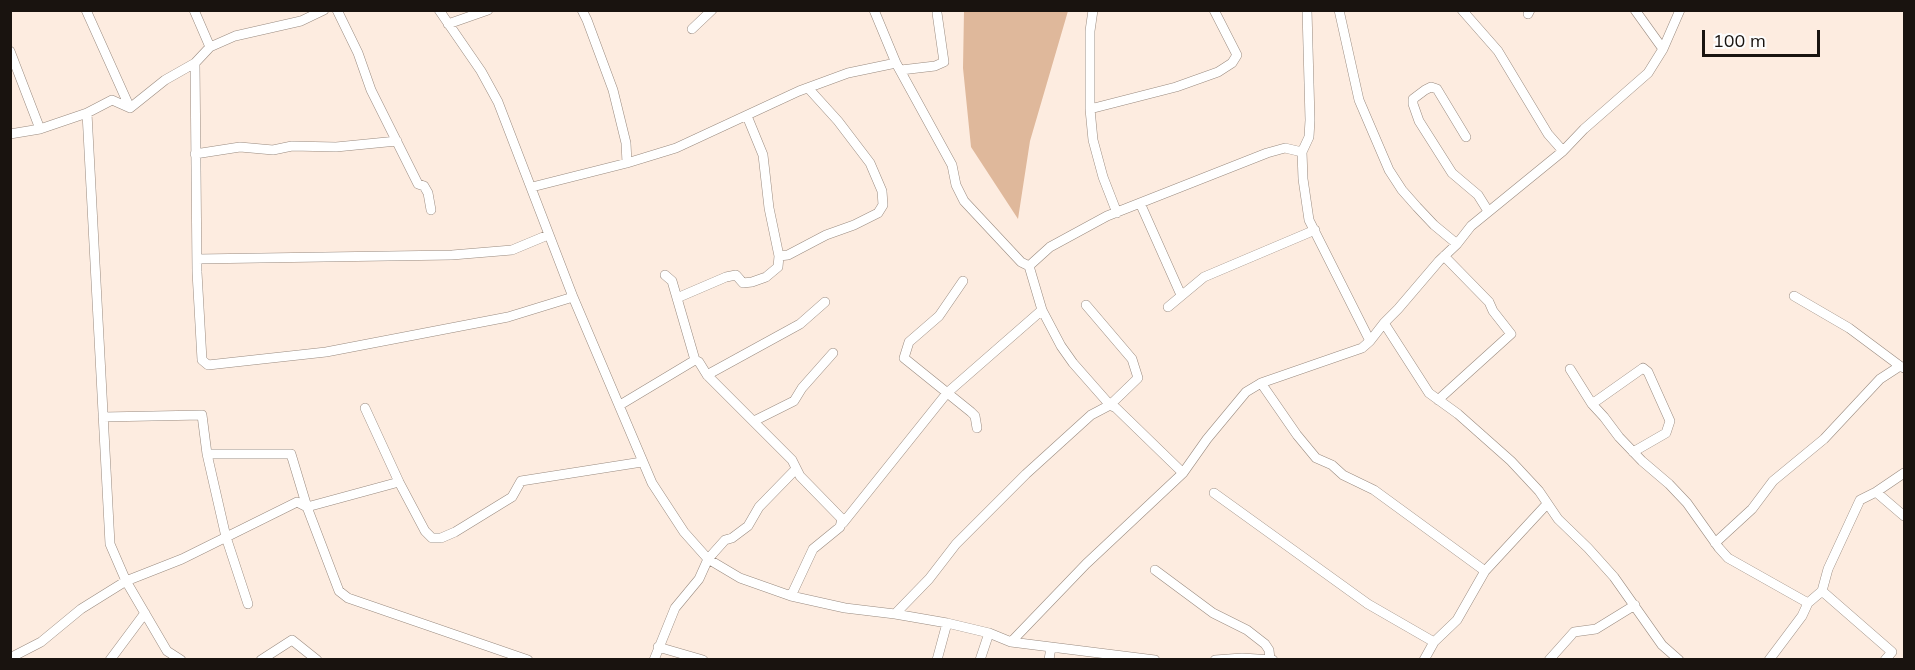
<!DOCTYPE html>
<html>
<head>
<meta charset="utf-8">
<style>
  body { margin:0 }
  #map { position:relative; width:1915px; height:670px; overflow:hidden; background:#fdece0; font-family:Mulish,sans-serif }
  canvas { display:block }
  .frame { position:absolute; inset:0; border:12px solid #19130f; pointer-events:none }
  .scale { position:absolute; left:1702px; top:30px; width:118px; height:27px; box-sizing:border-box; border:3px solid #19130f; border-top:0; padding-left:8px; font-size:18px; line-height:21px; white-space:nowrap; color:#19130f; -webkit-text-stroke:4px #fdfdfd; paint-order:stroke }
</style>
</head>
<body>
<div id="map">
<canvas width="1915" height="670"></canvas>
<div class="frame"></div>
<div class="scale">100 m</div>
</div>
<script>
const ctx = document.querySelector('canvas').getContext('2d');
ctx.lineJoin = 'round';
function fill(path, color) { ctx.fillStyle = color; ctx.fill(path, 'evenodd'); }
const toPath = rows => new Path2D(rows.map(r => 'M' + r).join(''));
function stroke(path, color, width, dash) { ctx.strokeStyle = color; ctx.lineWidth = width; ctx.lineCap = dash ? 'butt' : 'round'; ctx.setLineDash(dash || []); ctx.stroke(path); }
fill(toPath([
  [964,11,1068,11,1030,141,1018,219,971,147,963,68]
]), '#dfb89b');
const minor = toPath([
  [86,10,130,108],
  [194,10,210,47],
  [337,10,358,53,371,90,418,184,424,186,428,193,431,210],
  [439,10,481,71,498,102,573,297,652,483,684,532,708,559,740,578,791,596,845,608,895,614,947,623,989,633,1011,642,1155,660],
  [582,10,587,20,613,90,626,143,627,163,676,148,799,91,848,73,896,63],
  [874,10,896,63,952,165,956,185,964,201,1021,262,1029,266,1050,247,1107,216,1267,153,1285,148,1302,152],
  [1093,10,1090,31,1090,109,1093,140,1103,177,1117,213],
  [1307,10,1310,120,1309,137,1302,152,1303,179,1309,220,1370,341],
  [1339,10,1359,100,1389,170,1402,190,1417,207,1434,225,1457,244],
  [1462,10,1498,51,1548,134,1563,151],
  [1635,10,1663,49],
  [1528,14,1530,10],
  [448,24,488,10],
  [692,29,712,10],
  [10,51,40,129],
  [195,63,197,272,202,360,208,365,326,352,508,317,573,297],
  [901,70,935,66,944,62,937,13],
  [1090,109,1176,87,1218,72,1232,63,1237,55,1214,10],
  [87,113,110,544,126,581,167,651,181,660],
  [10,134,40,129,87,113,112,100,130,108,165,80,195,63,210,47,235,36,301,21,324,10],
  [1466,137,1437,89,1431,87,1425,90,1413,99,1413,104,1419,121,1452,173,1478,195,1488,211],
  [195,154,240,147,273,150,292,146,336,147,397,141],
  [532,187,627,163],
  [1140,203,1181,295],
  [779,256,788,255,826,235,854,225,878,213,883,205,882,191,870,163,838,121,809,89],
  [197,259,452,255,512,250,548,235],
  [1029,266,1042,310,1061,346,1073,363,1110,405,1116,408,1183,473],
  [665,275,672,281,695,360,699,362,707,375,792,460,800,476,842,519,840,527,813,549,791,596],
  [963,281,939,316,909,342,904,358,971,412,975,416,977,428],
  [1794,296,1849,328,1900,366],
  [677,298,726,277,736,275,743,283,752,282,766,277,778,267,779,256,769,208,763,155,747,116],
  [1168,307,1204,277,1315,230],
  [1384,323,1429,393,1458,414,1511,461,1539,491,1558,519,1588,548,1614,577,1662,645,1679,660],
  [1570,369,1592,404,1604,417,1619,437,1642,461,1669,484,1687,503,1719,548,1728,558,1808,603],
  [707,375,800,324,825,302],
  [1261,383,1297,435,1316,458,1332,465,1343,475,1374,490,1485,571],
  [1438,400,1511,334,1493,311,1489,302,1444,256],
  [1592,404,1643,368,1648,372,1670,421,1666,433,1633,452],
  [620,405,695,360],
  [365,408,399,482,425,531,432,538,441,538,455,532,512,497,521,481,642,462],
  [103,417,202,415,207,454,226,537,248,604],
  [754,421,794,401,802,388,833,353],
  [207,454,291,454,307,507,339,591,348,598,528,660],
  [1876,492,1904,473],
  [1214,493,1368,604,1434,642],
  [843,523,947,393,1042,310],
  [1715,543,1752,509,1773,481,1824,439,1880,379,1900,366,1904,368],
  [1155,570,1213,613,1247,630,1265,644,1269,650,1270,659],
  [1822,591,1892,652,1885,660],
  [895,614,929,579,956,544,1026,474,1091,415,1110,405,1138,378,1132,359,1086,305],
  [1011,642,1086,564,1183,473,1207,439,1246,392,1261,383,1362,348,1370,341,1384,323,1398,309,1439,261,1457,244,1471,226,1563,151,1584,129,1648,73,1663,49,1680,10],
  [658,647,703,660],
  [10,658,41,642,81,609,126,581,182,559,297,502,307,507,399,482],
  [110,660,145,613],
  [261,660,292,640,317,660],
  [654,660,675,608,699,579,708,559,725,540,732,538,748,526,759,507,796,469],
  [937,660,947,623],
  [980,660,989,633],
  [1049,660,1051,647],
  [1215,660,1242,658,1273,660],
  [1424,660,1434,642,1457,620,1485,571,1547,504],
  [1549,660,1574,632,1596,629,1635,605],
  [1769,660,1802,616,1808,603,1822,591,1828,569,1860,500,1876,492,1904,516]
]);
stroke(minor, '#998a7f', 10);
stroke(minor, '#fff', 9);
</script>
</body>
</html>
